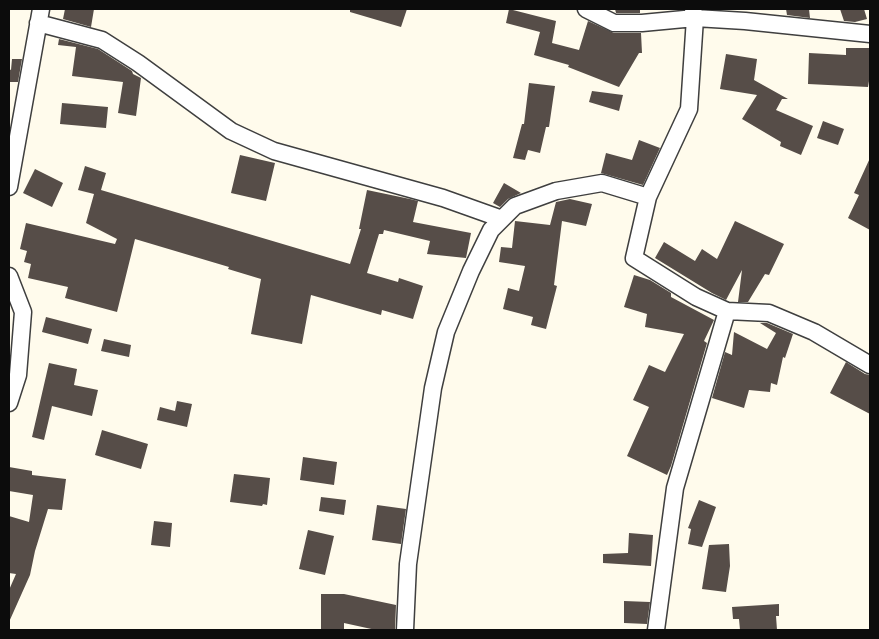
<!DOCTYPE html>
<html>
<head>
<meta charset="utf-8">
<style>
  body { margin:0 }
  #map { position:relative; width:879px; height:639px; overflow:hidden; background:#fffbec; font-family:"Zilla Slab",serif }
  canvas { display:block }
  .frame { position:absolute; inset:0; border:10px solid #0c0c0c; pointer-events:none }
</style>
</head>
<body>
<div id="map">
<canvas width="879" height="639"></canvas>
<div class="frame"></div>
</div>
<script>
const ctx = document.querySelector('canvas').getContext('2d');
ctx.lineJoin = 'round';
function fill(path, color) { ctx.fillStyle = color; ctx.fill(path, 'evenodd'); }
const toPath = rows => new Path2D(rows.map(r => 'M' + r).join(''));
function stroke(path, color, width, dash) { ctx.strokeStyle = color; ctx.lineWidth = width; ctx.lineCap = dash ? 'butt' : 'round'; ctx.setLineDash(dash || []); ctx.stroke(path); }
fill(toPath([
  [65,9,94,9,91,27,63,19],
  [350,9,407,9,401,27,350,12],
  [509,9,556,21,552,43,579,50,588,21,614,33,641,33,642,53,639,53,619,87,568,67,569,65,534,55,540,32,506,23],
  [615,9,640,10,640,13,616,13],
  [786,9,809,9,810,18,787,15],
  [840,9,864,9,867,19,855,22,844,21],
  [59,39,98,49,132,71,133,74,141,78,136,116,118,113,123,82,72,76,76,47,58,45],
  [846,48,870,48,870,75,868,87,808,84,809,53,846,55],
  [726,54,757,59,754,80,788,99,782,99,776,110,813,126,801,155,780,146,781,142,742,119,757,95,720,89],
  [12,59,22,59,18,82,9,82,9,69,11,70],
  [529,83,555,86,549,127,546,127,540,153,528,150,525,160,513,158,522,124,524,124],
  [592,91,623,95,619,111,589,102],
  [62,103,108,107,106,128,60,124],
  [823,121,844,129,838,145,817,138],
  [639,140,660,148,643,185,601,173,606,153,632,160],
  [240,155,275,163,266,201,231,193],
  [870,158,870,230,848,218,859,195,854,193],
  [85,166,106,173,101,190,350,264,361,229,359,229,367,190,410,199,418,201,413,222,471,233,466,258,427,254,430,241,384,230,383,234,379,234,367,273,398,282,399,278,423,286,413,319,382,310,381,315,311,295,302,344,251,334,261,279,228,269,229,267,135,239,117,312,65,298,68,287,28,278,31,264,24,262,27,251,20,249,26,223,115,244,117,239,86,223,94,194,78,190],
  [35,169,63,183,52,207,23,193],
  [504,183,521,193,508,199,500,207,493,203],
  [570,199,592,204,586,226,562,221,554,285,557,286,546,329,531,325,533,317,503,309,508,288,519,291,525,266,499,262,501,247,512,248,515,221,550,225,556,202],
  [735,221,784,244,769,275,765,274,748,302,738,302,742,270,726,300,712,293,655,258,664,242,695,261,702,249,717,259],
  [634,275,650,280,671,293,671,297,714,320,704,341,707,343,671,466,667,475,627,456,649,407,633,400,649,365,665,372,684,334,645,327,647,314,624,307],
  [46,317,92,329,88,344,42,332],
  [760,323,767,323,793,334,785,358,783,357,777,385,771,383,770,392,749,390,744,408,712,398,725,352,732,355,734,332,767,349,776,333],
  [104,339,131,345,129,357,101,351],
  [846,362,865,374,870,375,870,414,830,393],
  [49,363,77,369,74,385,98,390,92,416,52,406,44,440,32,437],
  [177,401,192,404,187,427,157,420,160,407,175,411],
  [102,430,148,444,141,469,95,455],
  [303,457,337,462,334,485,300,480],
  [9,467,32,471,32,475,66,479,62,510,48,509,35,551,30,575,9,622,9,590,16,574,9,573,9,516,29,522,33,495,9,491],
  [234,474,270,478,267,505,263,504,262,506,230,502],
  [321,497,346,500,344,515,319,511],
  [699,500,716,507,702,547,688,544,691,529,688,528],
  [377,505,406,509,401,544,372,540],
  [154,521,172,523,170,547,151,545],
  [308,530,334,536,325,575,299,569],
  [629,533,653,535,651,566,603,563,603,554,628,553],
  [729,544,730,566,726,592,702,589,709,545],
  [321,594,344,594,396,605,395,630,376,630,344,623,344,630,321,630],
  [624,601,650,602,647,624,624,623],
  [779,604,779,616,776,616,777,630,740,630,739,619,733,619,732,607]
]), '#564d48');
const minor = toPath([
  [586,9,614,23,642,23,695,18,745,21,870,34],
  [38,23,102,40,138,63,231,131,274,151,443,198,502,219],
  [9,187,41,9],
  [9,276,23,312,18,375,9,403],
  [727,311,769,313,814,332,870,365],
  [405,630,408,564,433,388,446,332,471,271,491,230,515,206,556,191,602,183,648,197],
  [656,630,675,488,727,311,696,297,634,258,648,197,689,109,695,18,693,9]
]);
stroke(minor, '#3f3f3f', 19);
stroke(minor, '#fff', 16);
</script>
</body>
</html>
